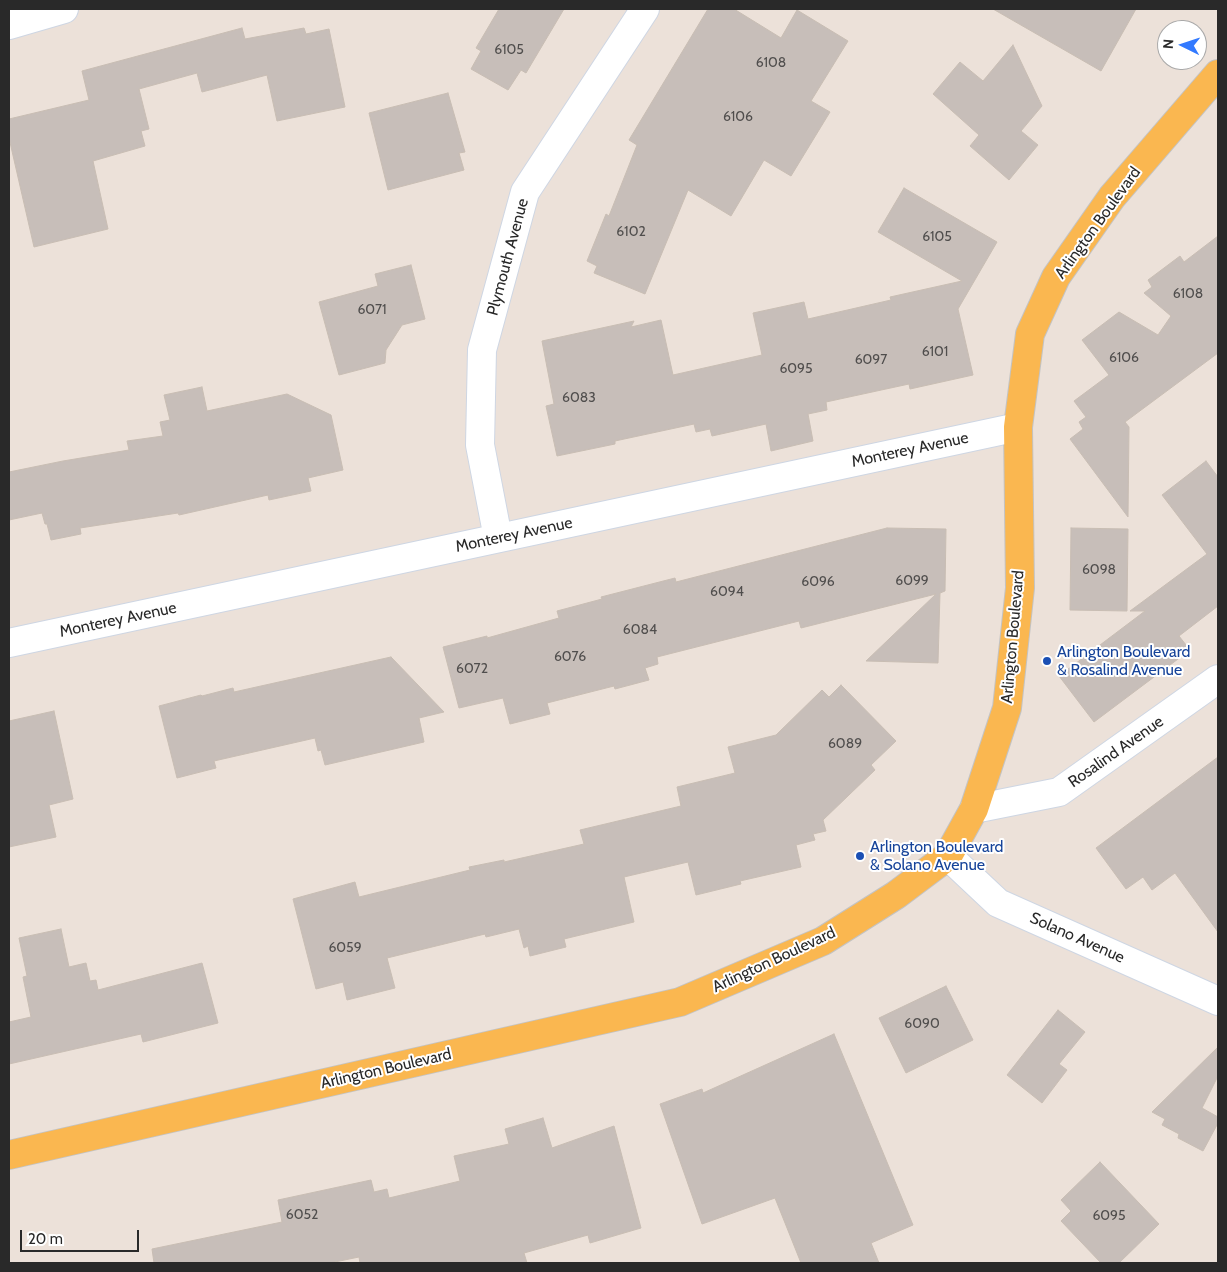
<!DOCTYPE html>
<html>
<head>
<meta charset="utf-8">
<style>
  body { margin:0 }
  #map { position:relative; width:1227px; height:1272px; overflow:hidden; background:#ece1d9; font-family:Cabin,sans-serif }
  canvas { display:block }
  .frame { position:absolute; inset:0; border:10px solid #292929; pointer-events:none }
  .north { position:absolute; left:1157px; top:20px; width:50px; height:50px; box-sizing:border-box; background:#fff; border:1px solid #a9a9a9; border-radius:50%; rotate:274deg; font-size:14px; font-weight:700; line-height:20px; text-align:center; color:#292929 }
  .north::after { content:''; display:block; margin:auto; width:18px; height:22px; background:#337aff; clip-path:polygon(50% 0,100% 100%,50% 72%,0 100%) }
  .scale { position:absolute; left:20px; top:1230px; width:119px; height:22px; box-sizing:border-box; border:2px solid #292929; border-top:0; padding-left:6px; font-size:15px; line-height:18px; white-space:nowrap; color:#292929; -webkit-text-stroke:4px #fff; paint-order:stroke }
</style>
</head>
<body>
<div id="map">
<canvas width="1227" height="1272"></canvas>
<div class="frame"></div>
<div class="north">N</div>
<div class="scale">20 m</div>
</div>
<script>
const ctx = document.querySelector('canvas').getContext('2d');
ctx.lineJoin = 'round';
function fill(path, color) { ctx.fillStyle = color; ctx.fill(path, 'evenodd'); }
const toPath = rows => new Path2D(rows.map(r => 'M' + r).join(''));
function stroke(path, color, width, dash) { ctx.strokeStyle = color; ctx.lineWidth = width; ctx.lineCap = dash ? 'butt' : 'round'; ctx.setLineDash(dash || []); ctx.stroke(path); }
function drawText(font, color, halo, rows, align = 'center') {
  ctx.font = font + ' Cabin,sans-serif'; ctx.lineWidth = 4; ctx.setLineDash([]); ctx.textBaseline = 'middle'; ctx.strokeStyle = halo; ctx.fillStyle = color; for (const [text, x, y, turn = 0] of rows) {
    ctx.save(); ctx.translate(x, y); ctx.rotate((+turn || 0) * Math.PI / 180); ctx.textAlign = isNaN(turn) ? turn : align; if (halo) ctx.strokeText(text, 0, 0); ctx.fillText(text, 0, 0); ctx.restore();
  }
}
const building = toPath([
  [499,9,564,9,526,73,521,70,508,90,471,69,481,51,476,48,499,9],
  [708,9,734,9,781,38,797,10,848,41,811,101,830,112,791,176,764,160,731,216,688,190,645,294,594,273,597,266,587,261,606,214,609,216,637,145,629,140,708,9],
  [993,9,1136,9,1101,71,993,9],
  [242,28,245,39,304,28,306,34,329,29,345,107,277,121,267,75,202,92,197,73,139,89,149,129,141,131,145,146,93,161,108,229,34,247,9,138,9,119,89,100,82,71,242,28],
  [1013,45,1042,106,1021,131,1038,145,1009,180,970,146,979,135,933,94,960,62,983,81,1013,45],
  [448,93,465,152,459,153,464,170,388,190,369,113,448,93],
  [904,188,997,242,958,309,973,375,910,389,909,384,826,402,827,410,808,414,813,441,771,451,766,424,712,436,710,429,696,432,694,424,615,441,615,444,557,456,546,406,554,404,542,341,634,321,631,327,661,320,673,375,762,355,753,313,804,302,808,319,891,300,890,297,962,281,878,232,904,188],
  [1218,236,1218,353,1125,422,1129,427,1128,517,1070,439,1083,429,1079,422,1086,417,1074,401,1109,375,1082,340,1119,312,1158,335,1171,316,1144,293,1152,287,1148,280,1180,256,1184,262,1218,236],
  [411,265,425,319,402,325,386,350,385,363,339,375,319,302,378,286,375,274,411,265],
  [202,387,207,411,287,394,331,415,343,470,308,478,311,491,269,500,268,495,179,515,178,513,80,528,81,534,51,540,47,524,45,524,42,513,9,520,9,472,63,461,129,450,127,441,163,436,160,422,170,420,164,395,202,387],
  [1206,461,1218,477,1218,606,1179,636,1190,650,1094,722,1059,676,1145,611,1130,611,1207,554,1162,495,1206,461],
  [887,528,946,529,945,591,940,593,938,663,866,661,936,594,801,628,799,621,657,657,658,664,645,668,649,680,615,689,614,686,547,703,550,714,510,724,503,698,459,708,443,647,487,636,487,638,559,618,557,611,602,599,601,597,675,578,676,582,887,528],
  [1071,528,1128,529,1127,611,1070,610,1071,528],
  [391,657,444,712,419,718,424,742,325,765,321,750,318,751,315,738,214,761,216,768,177,778,159,706,201,695,202,696,233,688,234,692,391,657],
  [841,685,896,741,871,765,875,770,823,820,826,831,813,834,815,840,796,845,801,867,740,881,741,884,696,895,688,862,624,877,634,922,564,939,566,947,530,956,528,946,524,948,519,929,486,937,485,934,387,958,395,988,347,1000,343,982,316,989,293,899,355,882,359,897,470,870,469,867,504,860,504,862,584,844,580,830,681,806,677,787,735,773,728,747,776,735,822,690,829,697,841,685],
  [54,711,73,799,49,805,56,837,9,847,9,721,54,711],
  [1218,757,1218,932,1175,873,1152,890,1143,877,1126,889,1096,848,1218,757],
  [61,929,69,967,86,963,90,981,96,980,98,990,202,963,218,1023,143,1042,141,1034,9,1064,9,1022,31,1017,23,977,27,976,19,938,61,929],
  [946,986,973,1040,906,1073,879,1018,946,986],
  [1058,1010,1085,1032,1059,1064,1067,1070,1042,1103,1007,1075,1058,1010],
  [834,1034,913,1225,871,1243,879,1263,801,1263,775,1198,702,1224,660,1104,702,1089,703,1093,834,1034],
  [1218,1047,1218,1076,1202,1108,1218,1117,1218,1123,1203,1151,1178,1138,1179,1134,1162,1125,1165,1119,1152,1112,1218,1047],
  [543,1118,552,1148,614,1126,641,1228,590,1243,588,1235,524,1253,527,1263,360,1263,359,1257,330,1263,154,1263,152,1249,282,1222,278,1200,371,1180,374,1192,387,1189,389,1198,460,1181,454,1156,509,1144,505,1129,543,1118],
  [1100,1162,1159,1224,1119,1263,1101,1263,1061,1221,1071,1211,1061,1200,1100,1162]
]);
fill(building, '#c7beb9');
stroke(building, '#c8bdb3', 1);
const minor = toPath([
  [9,25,64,9],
  [498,538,480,445,482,350,525,192,645,9],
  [9,643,1018,427],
  [974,809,1059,792,1218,679],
  [948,856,998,903,1218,1001]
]);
const major = toPath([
  [9,1155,680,1002,823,941,896,895,948,856,974,809,1007,708,1020,588,1018,427,1030,334,1056,277,1112,197,1218,74]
]);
stroke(minor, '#ced6e3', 30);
stroke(major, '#c3c3c3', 30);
stroke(minor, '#fff', 28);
stroke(major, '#fab750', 28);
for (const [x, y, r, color] of [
  [1047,661,5,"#1a4fb4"],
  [860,856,5,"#1a4fb4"]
]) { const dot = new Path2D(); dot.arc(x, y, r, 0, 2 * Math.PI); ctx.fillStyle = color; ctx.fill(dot); stroke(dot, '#fff', 2); }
drawText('14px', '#504e4d', null, [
  ["6105",509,50],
  ["6108",771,63],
  ["6106",738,117],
  ["6102",631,232],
  ["6105",937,237],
  ["6108",1188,294],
  ["6071",372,310],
  ["6101",935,352],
  ["6106",1124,358],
  ["6097",871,360],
  ["6095",796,369],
  ["6083",579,398],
  ["6098",1099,570],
  ["6099",912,581],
  ["6096",818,582],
  ["6094",727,592],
  ["6084",640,630],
  ["6076",570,657],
  ["6072",472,669],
  ["6089",845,744],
  ["6059",345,948],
  ["6090",922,1024],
  ["6052",302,1215],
  ["6095",1109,1216]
]);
drawText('16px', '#292929', '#fff', [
  ["Arlington Boulevard",1098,223,-54],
  ["Plymouth Avenue",508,257,-75],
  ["Monterey Avenue",910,450,-12],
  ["Monterey Avenue",514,535,-12],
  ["Monterey Avenue",118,620,-12],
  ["Arlington Boulevard",1013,637,-85],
  ["Rosalind Avenue",1116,752,-35],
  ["Solano Avenue",1077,938,24],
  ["Arlington Boulevard",774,960,-25],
  ["Arlington Boulevard",386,1069,-13]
]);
drawText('16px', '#164399', '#fff', [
  ["Arlington Boulevard",1057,652],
  ["& Rosalind Avenue",1057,670],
  ["Arlington Boulevard",870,847],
  ["& Solano Avenue",870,865]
], 'left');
</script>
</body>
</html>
